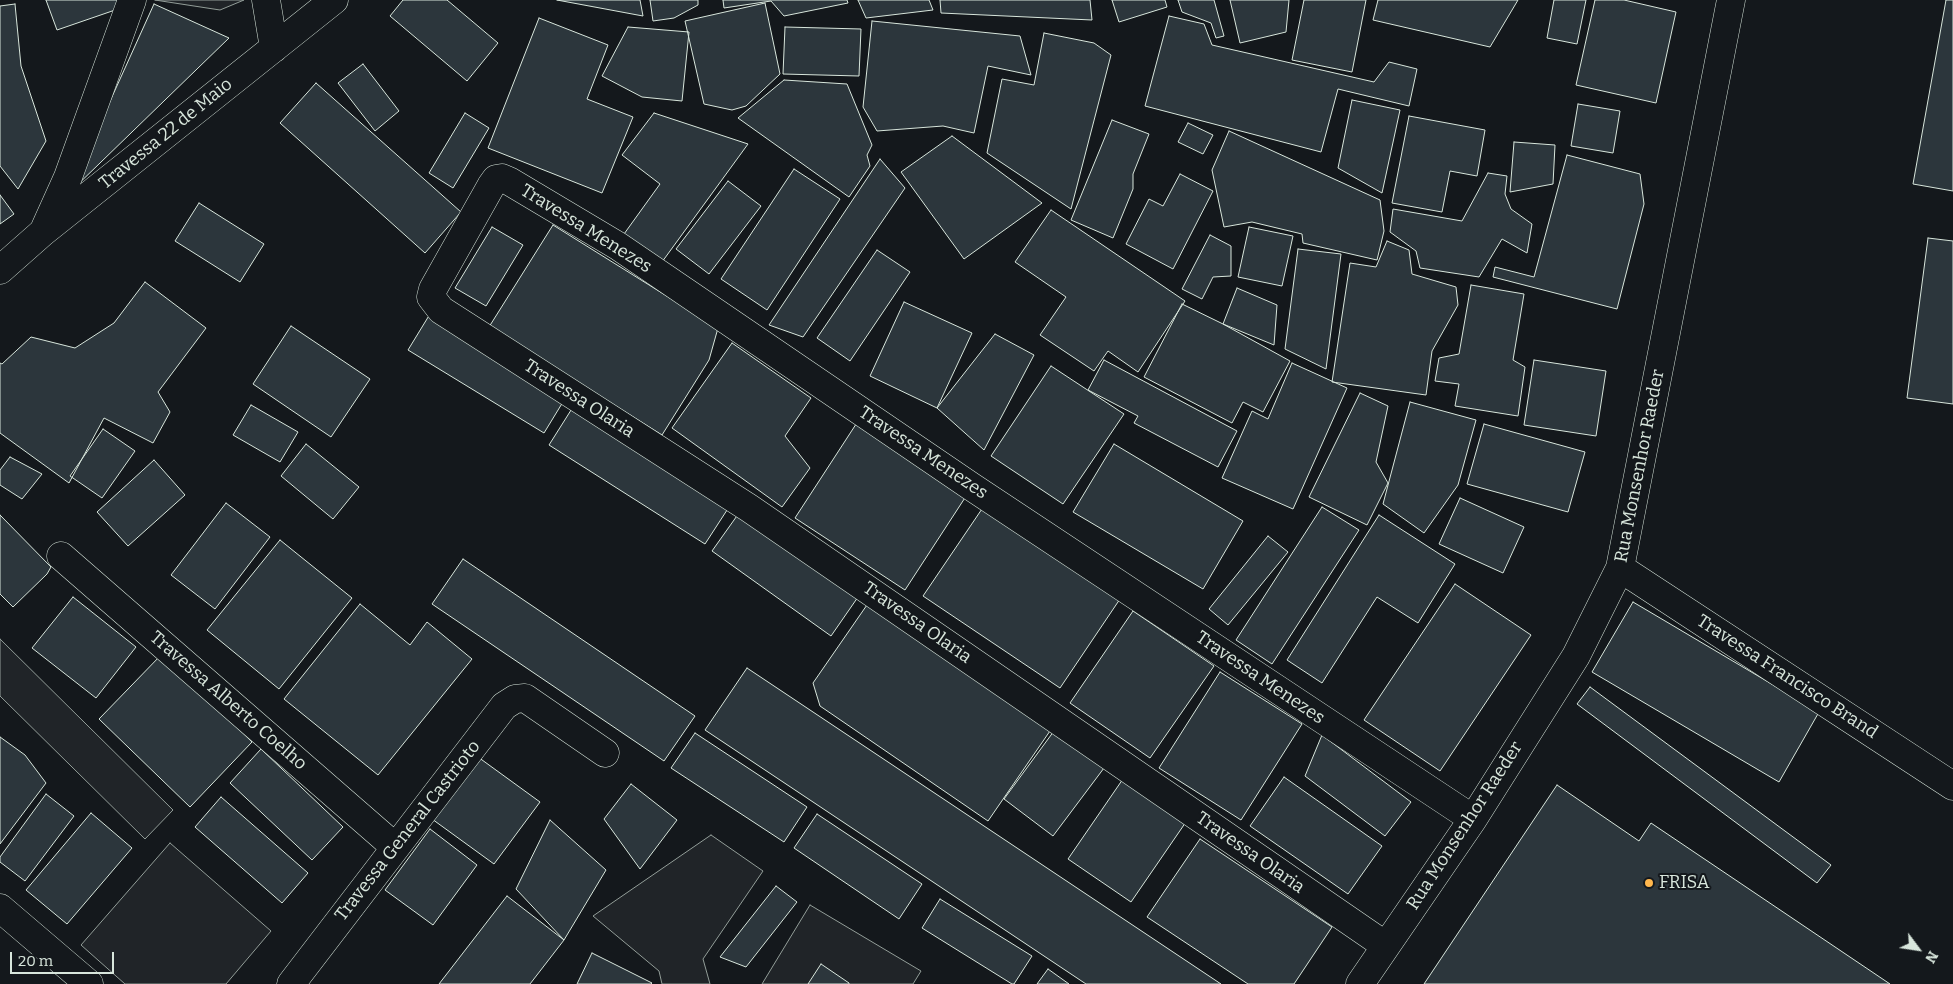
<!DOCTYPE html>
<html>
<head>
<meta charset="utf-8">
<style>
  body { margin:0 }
  #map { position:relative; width:1953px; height:984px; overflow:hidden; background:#14181c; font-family:Bitter,serif }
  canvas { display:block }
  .north { position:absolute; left:1893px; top:924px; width:50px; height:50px; -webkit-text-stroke:4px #14181c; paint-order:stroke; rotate:121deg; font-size:14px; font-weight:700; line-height:20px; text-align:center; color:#d8e6dc }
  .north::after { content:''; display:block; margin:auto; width:18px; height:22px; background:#d8e6dc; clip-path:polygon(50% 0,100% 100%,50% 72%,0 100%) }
  .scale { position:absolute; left:10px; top:952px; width:104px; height:22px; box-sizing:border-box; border:2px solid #d8e6dc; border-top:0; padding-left:6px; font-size:15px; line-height:18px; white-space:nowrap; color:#d8e6dc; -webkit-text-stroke:4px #14181c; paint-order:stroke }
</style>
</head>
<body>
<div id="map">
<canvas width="1953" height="984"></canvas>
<div class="north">N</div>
<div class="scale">20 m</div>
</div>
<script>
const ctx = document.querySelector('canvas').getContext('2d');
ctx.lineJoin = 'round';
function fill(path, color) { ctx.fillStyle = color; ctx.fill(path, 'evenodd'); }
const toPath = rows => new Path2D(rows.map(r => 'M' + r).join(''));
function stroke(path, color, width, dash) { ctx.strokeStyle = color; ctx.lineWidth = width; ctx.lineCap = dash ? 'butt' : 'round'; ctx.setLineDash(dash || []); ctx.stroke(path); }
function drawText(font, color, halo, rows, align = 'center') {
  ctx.font = font + ' Bitter,serif'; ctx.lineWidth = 4; ctx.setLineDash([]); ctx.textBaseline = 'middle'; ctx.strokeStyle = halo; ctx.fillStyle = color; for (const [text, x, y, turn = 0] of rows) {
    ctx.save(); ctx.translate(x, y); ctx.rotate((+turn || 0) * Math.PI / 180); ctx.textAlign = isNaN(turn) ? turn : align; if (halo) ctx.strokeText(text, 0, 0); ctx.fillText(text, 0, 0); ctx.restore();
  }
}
const green = toPath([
  [155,0,244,0,220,10,155,0],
  [0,639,173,810,145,839,0,696,0,639],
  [711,835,763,871,703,959,710,984,662,984,659,971,593,916,711,835],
  [170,843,271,931,226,984,125,984,81,945,170,843],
  [810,905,921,971,913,984,762,984,810,905]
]);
fill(green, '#202428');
stroke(green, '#939e99', 1);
const building = toPath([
  [46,0,119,0,118,9,57,30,46,0],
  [403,0,447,0,498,43,467,81,390,16,403,0],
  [557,0,640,0,643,16,557,0],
  [650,0,698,0,698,5,674,18,653,21,650,0],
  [723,0,847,0,848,3,784,16,771,1,724,8,723,0],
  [858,0,929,0,933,10,866,18,858,0],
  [940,0,1090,0,1092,20,941,13,940,0],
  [1112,0,1165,0,1167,7,1119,22,1112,0],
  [1178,0,1214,0,1224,36,1216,38,1211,23,1182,12,1178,0],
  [1230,0,1289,0,1286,32,1240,43,1230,0],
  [1304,0,1366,0,1352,72,1292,60,1304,0],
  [1378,0,1518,0,1490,47,1373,20,1378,0],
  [1554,0,1586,0,1577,44,1547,38,1554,0],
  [1595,0,1624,0,1676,12,1656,103,1576,85,1595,0],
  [1946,0,1953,0,1953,191,1913,184,1946,0],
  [765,3,780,74,746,106,732,110,704,104,685,21,765,3],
  [15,4,21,66,46,141,18,189,0,166,0,6,15,4],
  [154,4,229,38,68,194,154,4],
  [1169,16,1204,24,1212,45,1374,82,1389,62,1417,69,1409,106,1338,89,1321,152,1145,106,1169,16],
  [539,18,608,45,587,99,633,117,602,193,488,148,539,18],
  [872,21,1020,36,1031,75,988,66,974,133,943,126,877,131,863,107,872,21],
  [628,27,689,32,682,101,642,97,602,76,628,27],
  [785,27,861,29,859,76,783,74,785,27],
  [1044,33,1094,43,1111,55,1071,209,987,153,1002,79,1034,85,1044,33],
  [363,64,399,111,375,131,338,83,363,64],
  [784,80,847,84,872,145,867,155,870,166,849,197,738,118,784,80],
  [316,83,461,212,425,253,280,123,316,83],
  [1352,100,1400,110,1382,193,1338,168,1352,100],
  [1578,104,1620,111,1613,153,1571,146,1578,104],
  [465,113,489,128,453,188,429,173,465,113],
  [654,113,748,144,662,262,624,234,660,184,622,155,654,113],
  [1409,116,1485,130,1477,176,1450,171,1442,212,1392,203,1409,116],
  [1112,120,1149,134,1133,174,1133,189,1113,238,1071,220,1112,120],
  [1188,123,1213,135,1203,154,1178,142,1188,123],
  [1229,131,1380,200,1384,231,1377,260,1303,243,1302,234,1252,222,1224,227,1212,170,1229,131],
  [952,136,1042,203,964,259,901,172,952,136],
  [1514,142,1555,145,1553,184,1510,192,1514,142],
  [1567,155,1640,174,1644,204,1617,309,1493,277,1495,267,1534,277,1567,155],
  [880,159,905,188,803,337,769,325,880,159],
  [794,169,840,199,767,310,721,279,794,169],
  [1488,173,1507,176,1505,194,1511,209,1532,224,1527,253,1502,239,1479,277,1420,268,1416,251,1390,232,1393,209,1462,221,1488,173],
  [1180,174,1213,191,1173,269,1126,244,1149,199,1163,206,1180,174],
  [728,181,761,206,709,274,676,249,728,181],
  [0,195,14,214,0,224,0,195],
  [199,203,264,244,240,282,175,241,199,203],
  [1051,210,1185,301,1138,372,1108,351,1094,371,1040,335,1066,297,1015,262,1051,210],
  [553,225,718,328,709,360,662,435,489,327,553,225],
  [492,227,523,245,486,306,455,288,492,227],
  [1249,227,1293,236,1282,286,1238,277,1249,227],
  [1210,235,1231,246,1231,276,1213,277,1202,299,1182,289,1210,235],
  [1928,238,1953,241,1953,404,1907,398,1928,238],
  [1387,241,1409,250,1412,274,1456,287,1458,305,1432,351,1426,395,1332,382,1350,263,1376,267,1387,241],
  [1298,249,1341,254,1326,369,1285,349,1298,249],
  [877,250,910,272,850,361,817,338,877,250],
  [145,282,206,328,158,392,170,412,153,443,104,418,69,483,0,433,0,363,2,364,31,337,75,348,114,323,145,282],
  [1471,285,1524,294,1513,360,1525,367,1518,416,1455,406,1459,384,1435,381,1439,358,1459,354,1471,285],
  [1237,288,1277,305,1274,345,1223,324,1237,288],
  [904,302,972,333,937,408,870,376,904,302],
  [1182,304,1223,324,1290,361,1263,412,1243,402,1232,423,1144,377,1182,304],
  [430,314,566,397,544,433,408,350,430,314],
  [291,326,370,379,331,437,253,384,291,326],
  [995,334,1034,355,984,450,937,408,995,334],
  [732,343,811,398,785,436,810,468,782,507,672,428,732,343],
  [1104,360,1237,431,1218,467,1134,423,1138,416,1088,390,1104,360],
  [1534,360,1606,371,1596,436,1524,425,1534,360],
  [1292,363,1347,388,1293,509,1222,478,1252,411,1268,419,1292,363],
  [1051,366,1124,414,1063,504,991,456,1051,366],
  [1360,393,1388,406,1376,462,1388,483,1367,525,1309,497,1360,393],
  [1410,402,1476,420,1458,485,1424,533,1383,504,1410,402],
  [251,405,298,432,280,462,233,435,251,405],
  [573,407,729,507,705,544,549,445,573,407],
  [862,415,972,487,905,590,795,518,862,415],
  [1484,424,1585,452,1568,512,1467,484,1484,424],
  [103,429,135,451,102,498,70,476,103,429],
  [306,444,359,487,333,519,281,476,306,444],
  [1114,444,1243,521,1203,589,1073,512,1114,444],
  [10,457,42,474,22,499,0,485,0,470,10,457],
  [154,460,185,495,128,546,97,512,154,460],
  [1460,498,1524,527,1503,573,1439,544,1460,498],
  [226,503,270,537,215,609,171,575,226,503],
  [986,503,1122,596,1060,688,923,596,986,503],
  [1322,507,1359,530,1272,664,1236,640,1322,507],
  [739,513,858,597,831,636,712,551,739,513],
  [0,515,51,567,47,574,13,607,0,594,0,515],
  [1379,515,1455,564,1418,623,1377,597,1322,683,1287,660,1379,515],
  [1268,536,1288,552,1228,625,1209,609,1268,536],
  [280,540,352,598,279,689,207,630,280,540],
  [463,559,695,716,664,761,432,604,463,559],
  [1455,584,1531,635,1440,771,1364,720,1455,584],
  [878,589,1061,715,988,821,820,706,813,683,878,589],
  [73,597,136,647,96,698,32,648,73,597],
  [1633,602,1819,712,1779,782,1592,672,1633,602],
  [360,604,410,645,427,622,472,659,378,775,284,699,360,604],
  [1133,611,1214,666,1150,758,1070,703,1133,611],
  [162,654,252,742,190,807,99,719,162,654],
  [747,668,1221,984,1086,984,705,730,747,668],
  [1220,672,1302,724,1241,820,1159,768,1220,672],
  [1590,687,1831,865,1817,883,1577,704,1590,687],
  [1054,731,1104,768,1053,836,1004,799,1054,731],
  [695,733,807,807,784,842,671,768,695,733],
  [1322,735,1411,802,1385,836,1305,776,1322,735],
  [0,737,25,755,46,783,0,844,0,737],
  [261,749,343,827,312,860,230,783,261,749],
  [478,757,540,802,494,864,432,819,478,757],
  [1125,776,1188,819,1131,902,1068,859,1125,776],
  [1284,777,1382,846,1348,894,1250,826,1284,777],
  [631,784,677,820,640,869,604,819,631,784],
  [1557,785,1639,841,1651,823,1890,984,1424,984,1557,785],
  [46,794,74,816,25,881,0,862,0,857,46,794],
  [221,797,308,873,282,903,195,827,221,797],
  [91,813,132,848,67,924,26,890,91,813],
  [817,814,922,884,899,919,794,848,817,814],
  [550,820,606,870,564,940,516,889,550,820],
  [430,829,477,865,433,925,385,890,430,829],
  [1200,839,1332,927,1294,984,1248,984,1147,917,1200,839],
  [776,886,797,902,746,967,720,957,776,886],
  [507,896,564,940,530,984,439,984,507,896],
  [940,899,1032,956,1014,984,1012,984,922,928,940,899],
  [592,953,652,983,651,984,577,984,592,953],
  [821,964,849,983,849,984,808,984,821,964],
  [1048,969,1069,984,1037,984,1048,969]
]);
fill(building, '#2c363c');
stroke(building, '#d8e6dc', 1);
const street = toPath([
  [266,0,274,48],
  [45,228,68,177,132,0],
  [0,270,43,232,334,0],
  [61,556,395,847],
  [1620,568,1953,786],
  [0,908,89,984],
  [1386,946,749,508,441,310,431,297,433,289,491,186,496,179,502,178,509,181,618,246,972,487,1473,819],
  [291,984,504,706,515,699,525,698,605,753],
  [1360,984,1473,819,1576,656,1620,568,1731,0]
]);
stroke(street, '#d8e6dc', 29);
stroke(street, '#14181c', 28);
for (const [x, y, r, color] of [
  [1649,883,5,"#ffb74d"]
]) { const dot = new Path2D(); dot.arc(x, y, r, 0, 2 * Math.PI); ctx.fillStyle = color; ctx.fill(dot); stroke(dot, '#14181c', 2); }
drawText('18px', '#d8e6dc', '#14181c', [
  ["Travessa 22 de Maio",166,134,-39],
  ["Travessa Menezes",586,229,32],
  ["Travessa Olaria",579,399,33],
  ["Travessa Menezes",923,453,34],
  ["Rua Monsenhor Raeder",1640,466,-79],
  ["Travessa Olaria",917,623,35],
  ["Travessa Francisco Brand",1787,677,33],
  ["Travessa Menezes",1260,678,34],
  ["Travessa Alberto Coelho",228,701,41],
  ["Rua Monsenhor Raeder",1465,826,-57],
  ["Travessa General Castrioto",408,831,-52],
  ["Travessa Olaria",1250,853,35]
]);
drawText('18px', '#d8e6dc', '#14181c', [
  ["FRISA",1659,883]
], 'left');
</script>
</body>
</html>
